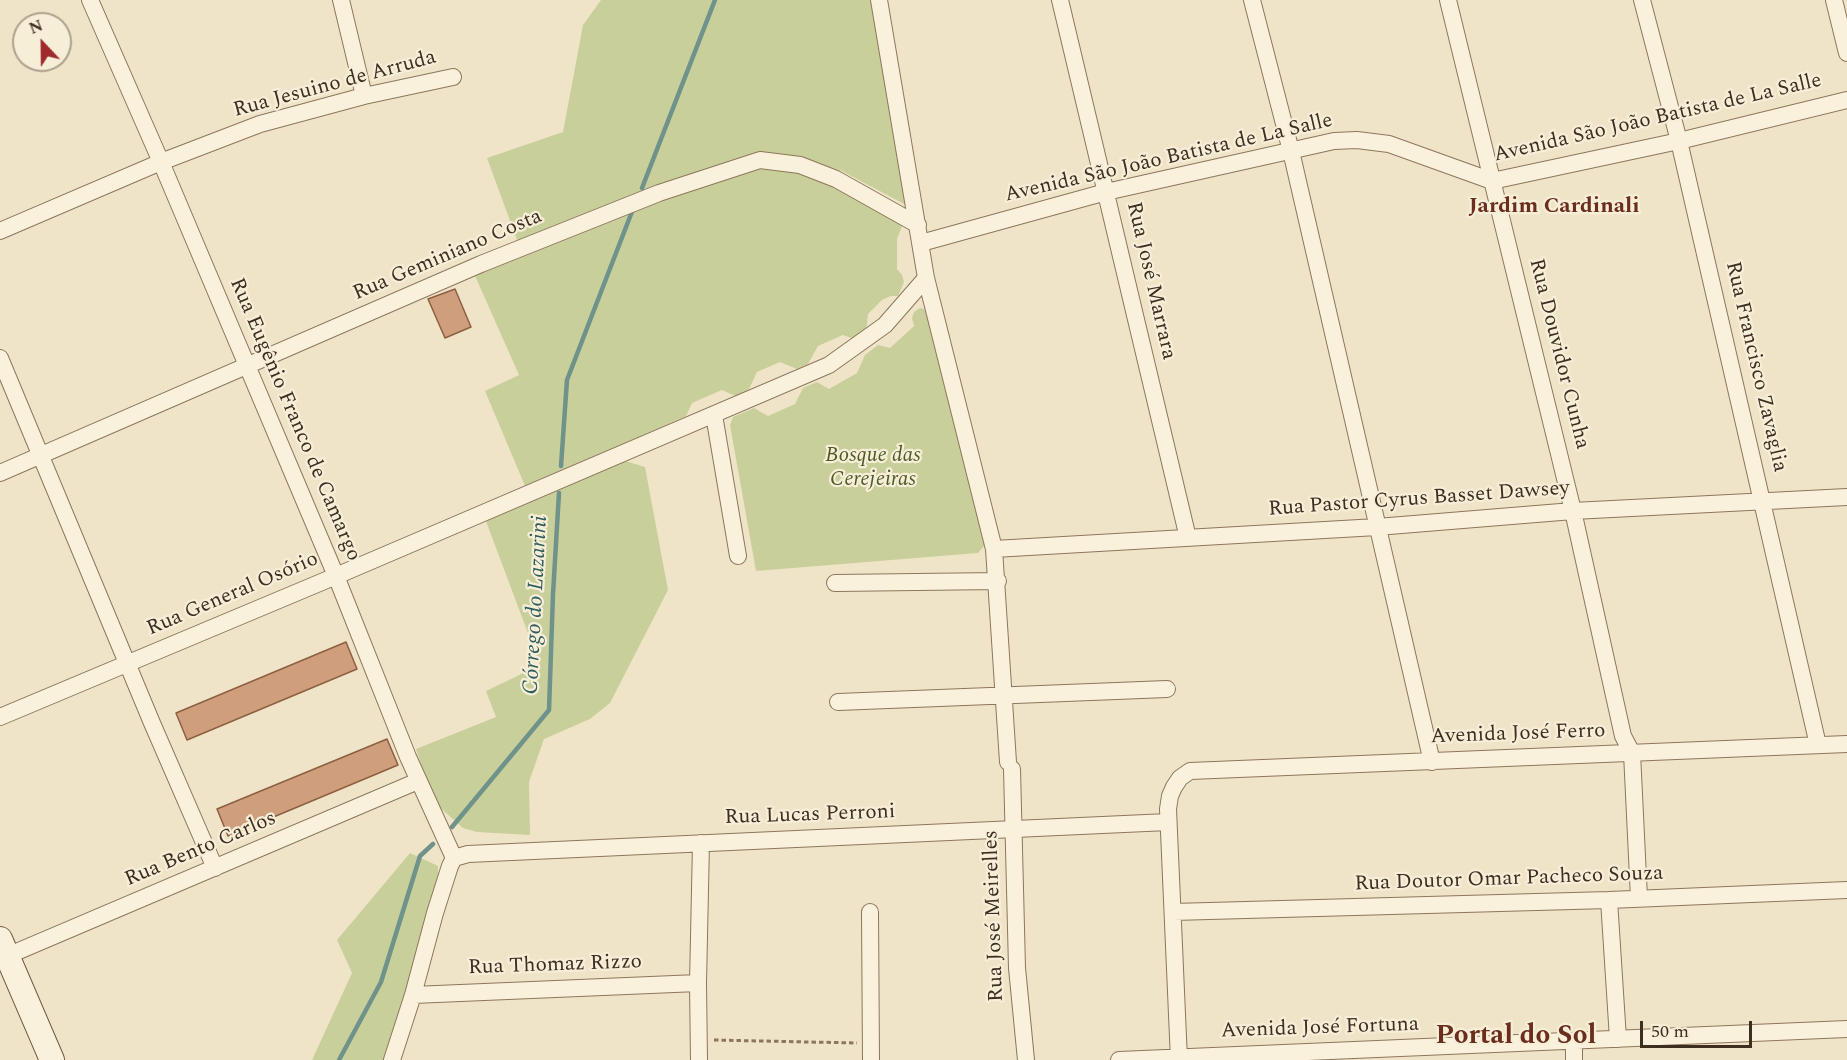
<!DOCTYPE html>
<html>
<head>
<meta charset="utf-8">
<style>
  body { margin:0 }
  #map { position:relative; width:1847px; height:1060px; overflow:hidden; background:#f0e4c8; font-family:Spectral,serif }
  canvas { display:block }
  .north { position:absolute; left:12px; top:12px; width:60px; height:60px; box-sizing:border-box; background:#f7eed8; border:2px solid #ada18e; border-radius:50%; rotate:338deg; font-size:16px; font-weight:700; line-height:24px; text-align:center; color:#3d2e20 }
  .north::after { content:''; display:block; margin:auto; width:21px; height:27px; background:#9e2a2b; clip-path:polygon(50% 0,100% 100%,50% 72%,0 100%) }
  .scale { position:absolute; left:1640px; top:1021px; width:112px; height:27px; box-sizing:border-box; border:3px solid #3d2e20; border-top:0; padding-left:8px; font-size:18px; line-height:21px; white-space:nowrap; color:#3d2e20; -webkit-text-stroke:4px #f7eed8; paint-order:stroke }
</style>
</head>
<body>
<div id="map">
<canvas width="1847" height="1060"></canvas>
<div class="north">N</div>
<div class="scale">50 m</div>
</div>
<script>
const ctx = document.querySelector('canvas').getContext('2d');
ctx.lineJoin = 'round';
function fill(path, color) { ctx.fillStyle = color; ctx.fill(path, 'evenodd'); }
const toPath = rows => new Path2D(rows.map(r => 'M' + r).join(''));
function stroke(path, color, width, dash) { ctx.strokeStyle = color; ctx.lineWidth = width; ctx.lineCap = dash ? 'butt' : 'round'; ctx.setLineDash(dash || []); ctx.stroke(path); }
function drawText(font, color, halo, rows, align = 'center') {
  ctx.font = font + ' Spectral,serif'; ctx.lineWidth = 4.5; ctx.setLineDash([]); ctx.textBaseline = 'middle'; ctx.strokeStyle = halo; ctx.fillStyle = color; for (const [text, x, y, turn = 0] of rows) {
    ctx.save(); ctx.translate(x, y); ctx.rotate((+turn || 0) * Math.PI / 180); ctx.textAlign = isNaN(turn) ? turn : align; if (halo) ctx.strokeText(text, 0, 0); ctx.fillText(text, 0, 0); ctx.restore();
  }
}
fill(toPath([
  [601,0,880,0,921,213,840,170,765,156,762,162,903,206,904,221,897,239,897,269,902,275,904,282,898,296,891,296,882,300,868,314,866,332,854,339,843,335,818,346,808,364,797,369,780,362,757,372,749,389,738,397,722,390,692,403,686,416,618,446,612,458,528,493,485,391,519,375,472,269,520,248,487,158,563,132,583,25],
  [920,308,931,311,985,536,984,546,978,553,756,571,730,425,733,417,754,408,768,416,795,404,803,388,817,382,829,389,857,373,865,355,878,345,890,348,914,326,912,318,914,312],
  [622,460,645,467,668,590,610,703,590,719,544,739,529,782,530,835,477,832,463,828,437,805,426,780,416,749,496,717,486,691,540,665,484,516],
  [410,853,438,866,438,881,387,1060,312,1060,352,973,337,940]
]), '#c9cf9b');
stroke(toPath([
  [642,188,715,0],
  [561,466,567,380,633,209],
  [452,827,549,710,553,594,559,493],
  [339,1060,381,982,420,856,433,844]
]), '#6f938a', 4.5);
const building = toPath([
  [455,289,471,327,445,338,428,299,455,289],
  [346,642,357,669,187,740,176,713,346,642],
  [387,739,398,765,228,836,217,809,387,739]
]);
fill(building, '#cf9f7d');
stroke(building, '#8d5f41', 1.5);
const street = toPath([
  [90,0,161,162,336,576,408,757,454,858],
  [341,0,364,96],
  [879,0,926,278,994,549,1008,762],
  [1060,0,1188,538],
  [1252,0,1291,151,1432,762],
  [1448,0,1573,511,1623,736,1632,753,1639,898],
  [1642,0,1679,141,1818,745],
  [1834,0,1847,53],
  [0,231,161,162,260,124,364,96,453,77],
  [921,243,1106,192,1334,141,1357,140,1389,144,1492,181,1679,141,1847,100],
  [0,358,152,723,215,868],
  [714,415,738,556],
  [0,473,481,264,659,193,760,160,800,165,836,179,918,225],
  [994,549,1377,527,1573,511,1847,497],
  [835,583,998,581],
  [838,702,1167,689],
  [0,717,336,576,829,365,885,325,926,278],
  [1012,769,1017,968,1026,1060],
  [454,858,468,854,1168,822],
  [1609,900,1618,1039],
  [870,912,871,1060],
  [1173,912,1609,900,1847,890],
  [0,959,418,781],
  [413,995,698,983],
  [1574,1042,1574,1060],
  [392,1060,413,995,435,913,450,866,454,858],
  [699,1060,698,983,701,843],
  [1119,1060,1847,1029],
  [1179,1060,1168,809,1170,796,1174,787,1180,778,1190,771,1847,744]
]);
const secondary = toPath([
  [0,939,52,1060]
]);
stroke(street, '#8d765c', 18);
stroke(secondary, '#6f573f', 26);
stroke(toPath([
  [714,1040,857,1043]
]), '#8d765c', 3, [4.5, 3]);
stroke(street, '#faf1dc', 16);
stroke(secondary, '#faf1dc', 24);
drawText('21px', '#3d2e20', '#f7eed8', [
  ["Rua Jesuino de Arruda",335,85,-15],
  ["Avenida São João Batista de La Salle",1658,119,-13],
  ["Avenida São João Batista de La Salle",1169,159,-13],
  ["Rua Geminiano Costa",448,256,-23],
  ["Rua José Marrara",1150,281,77],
  ["Rua Douvidor Cunha",1558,354,76],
  ["Rua Francisco Zavaglia",1755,367,77],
  ["Rua Eugênio Franco de Camargo",294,420,67],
  ["Rua Pastor Cyrus Basset Dawsey",1419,500,-4],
  ["Rua General Osório",233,595,-23],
  ["Avenida José Ferro",1518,735,-2],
  ["Rua Lucas Perroni",810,816,-2],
  ["Rua Bento Carlos",201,850,-23],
  ["Rua Doutor Omar Pacheco Souza",1509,880,-2],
  ["Rua José Meirelles",995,916,-92],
  ["Rua Thomaz Rizzo",555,966,-2],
  ["Avenida José Fortuna",1320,1029,-2]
]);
drawText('italic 21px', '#4d5a26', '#f7eed8', [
  ["Bosque das",873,457],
  ["Cerejeiras",873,481]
]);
drawText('bold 22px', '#6b2e1e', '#f7eed8', [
  ["Jardim Cardinali",1554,208]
]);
drawText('italic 22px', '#2f5d5a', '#f7eed8', [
  ["Córrego do Lazarini",537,605,-87]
]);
drawText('bold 27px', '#6b2e1e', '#f7eed8', [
  ["Portal do Sol",1516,1038]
]);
</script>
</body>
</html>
